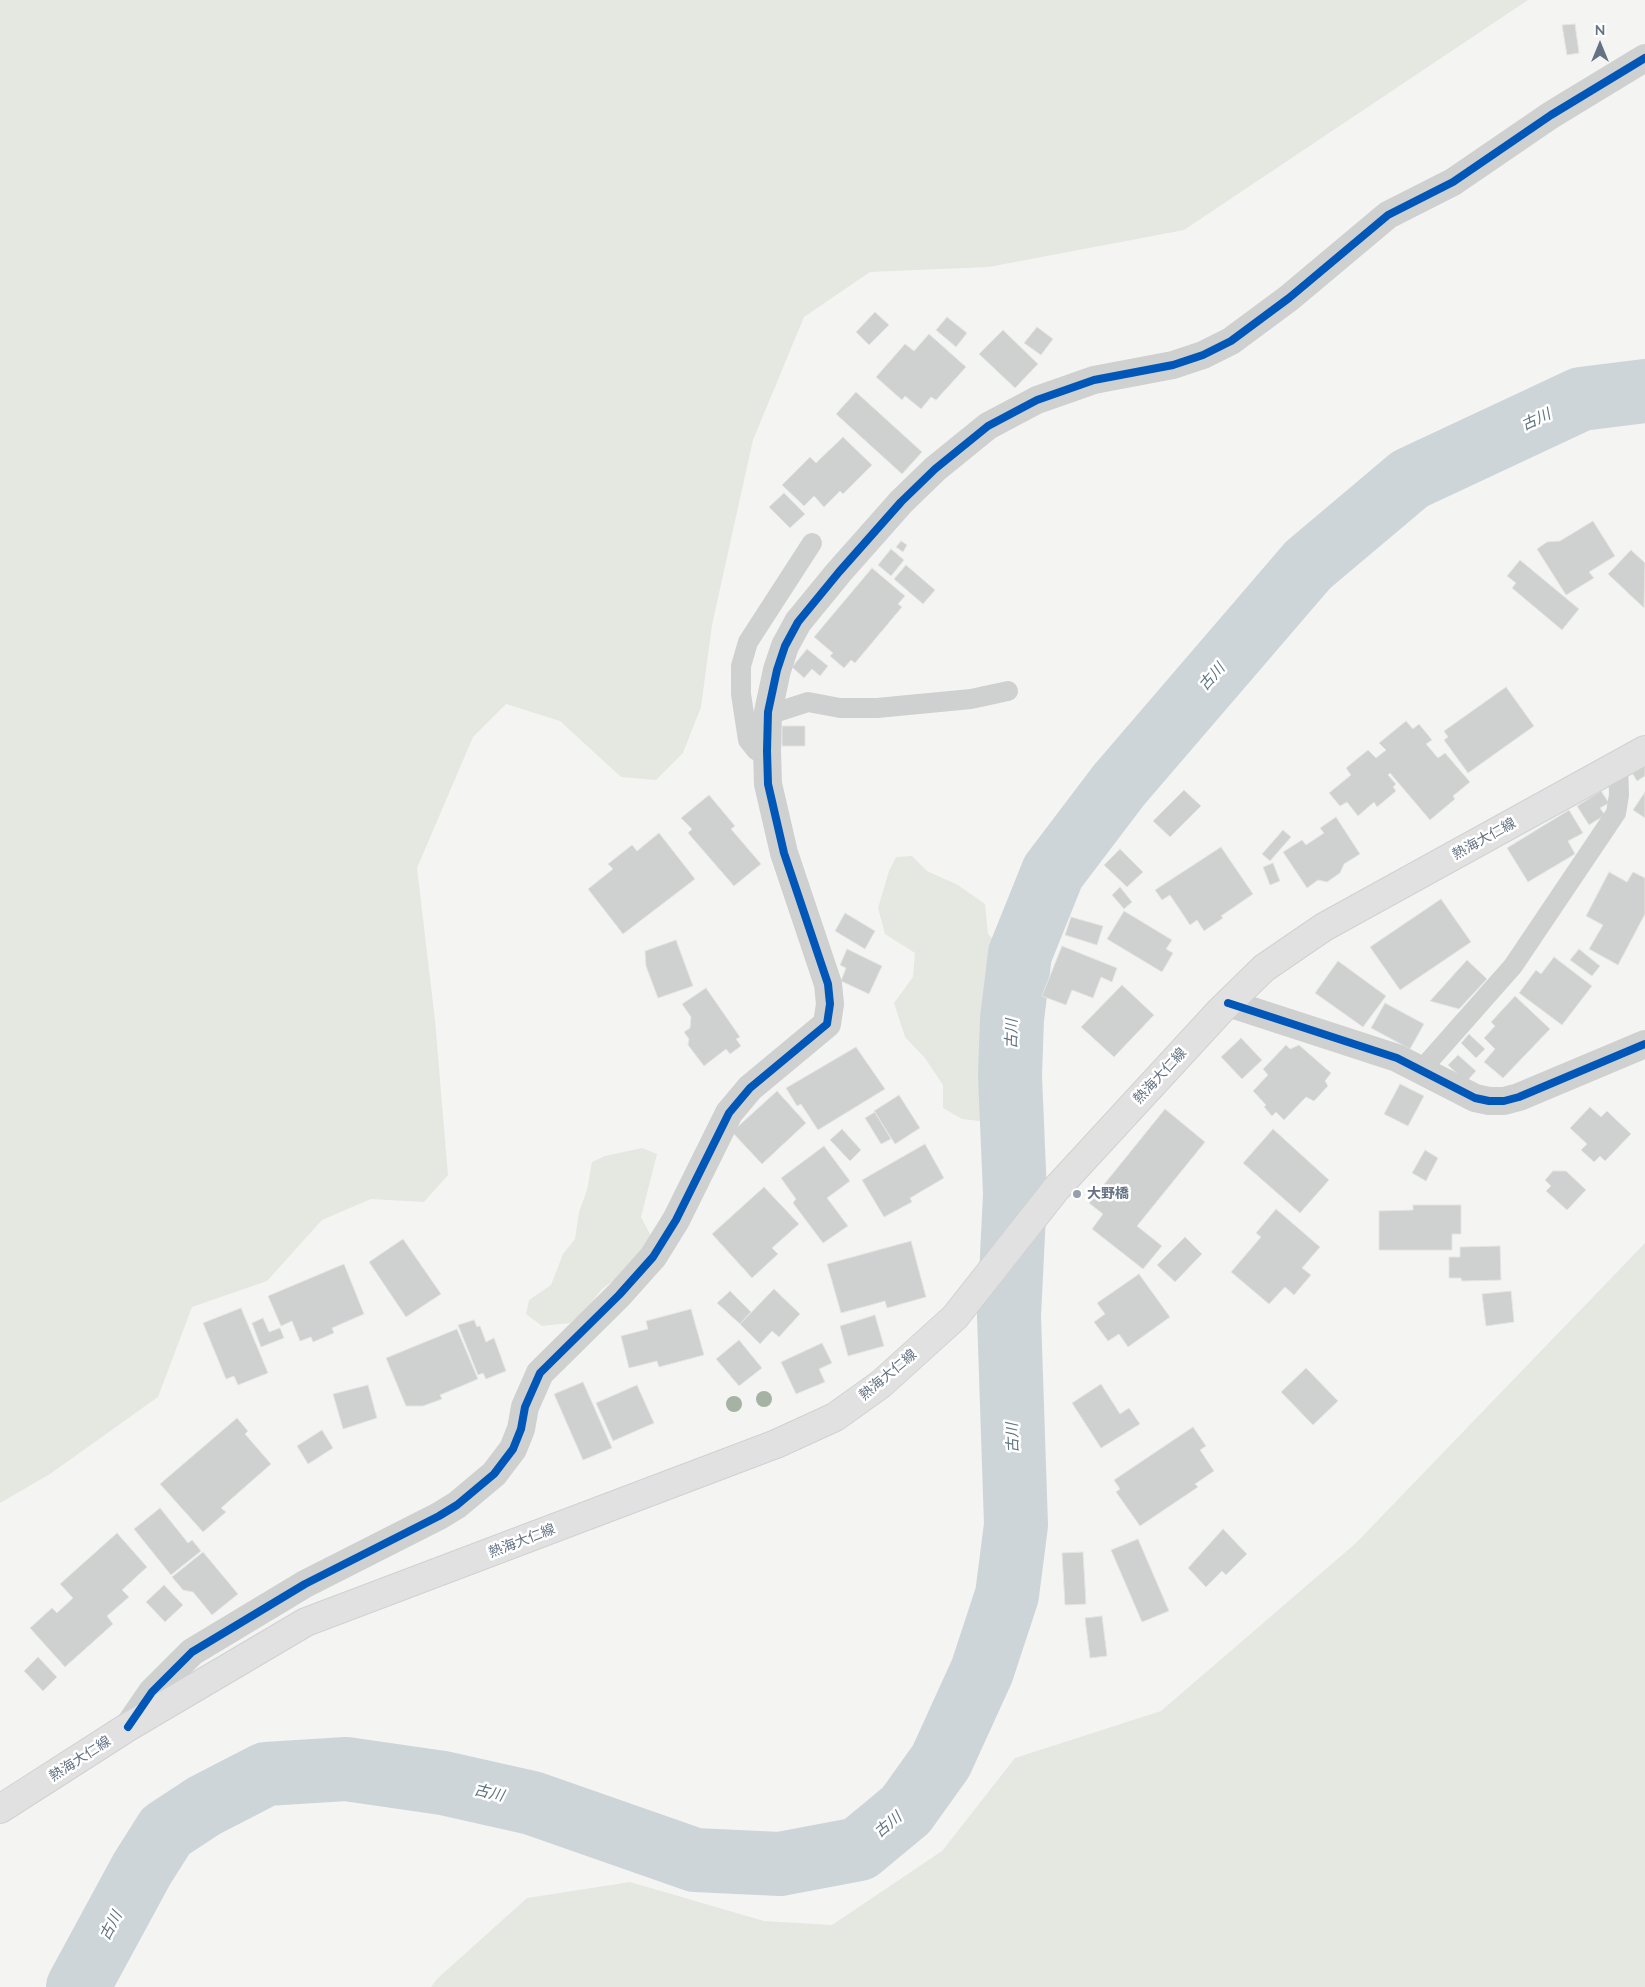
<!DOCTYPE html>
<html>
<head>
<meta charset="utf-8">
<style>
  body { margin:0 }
  #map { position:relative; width:1645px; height:1987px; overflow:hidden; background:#f4f5f3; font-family:Mulish,sans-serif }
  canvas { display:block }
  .north { position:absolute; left:1575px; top:20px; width:50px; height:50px; -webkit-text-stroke:4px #fff; paint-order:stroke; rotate:0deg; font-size:14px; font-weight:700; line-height:20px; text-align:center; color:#647284 }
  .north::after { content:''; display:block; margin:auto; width:18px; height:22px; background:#647284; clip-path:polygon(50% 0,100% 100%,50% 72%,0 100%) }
</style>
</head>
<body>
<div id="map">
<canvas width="1645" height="1987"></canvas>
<div class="north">N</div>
</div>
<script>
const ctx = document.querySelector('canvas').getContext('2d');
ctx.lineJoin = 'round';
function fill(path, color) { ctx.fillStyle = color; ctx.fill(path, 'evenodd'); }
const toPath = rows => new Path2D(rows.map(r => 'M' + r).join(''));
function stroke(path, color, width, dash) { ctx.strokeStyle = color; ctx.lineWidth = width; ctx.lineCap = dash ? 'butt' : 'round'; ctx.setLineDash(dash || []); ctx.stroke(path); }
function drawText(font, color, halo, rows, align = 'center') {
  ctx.font = font + ' Mulish,"Noto Sans JP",sans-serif'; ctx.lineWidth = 5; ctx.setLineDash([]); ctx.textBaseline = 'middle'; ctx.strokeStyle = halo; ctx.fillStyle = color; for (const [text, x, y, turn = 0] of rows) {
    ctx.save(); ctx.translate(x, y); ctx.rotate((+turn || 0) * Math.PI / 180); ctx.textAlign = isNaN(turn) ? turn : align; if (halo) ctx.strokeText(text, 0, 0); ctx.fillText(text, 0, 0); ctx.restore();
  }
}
fill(toPath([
  [0,0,1528,0,1184,230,989,267,870,272,804,317,753,440,712,625,701,707,683,753,656,780,621,777,560,721,506,704,473,737,417,868,435,1020,448,1175,424,1202,371,1199,322,1220,267,1281,192,1307,158,1397,50,1474,0,1503],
  [912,856,927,871,958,885,985,904,988,934,1003,949,999,1040,1002,1070,994,1093,996,1111,980,1121,962,1119,943,1108,943,1085,925,1058,905,1037,894,1003,913,977,915,953,885,934,878,908,889,871,896,857],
  [642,1148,657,1154,641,1217,651,1236,637,1264,602,1289,584,1312,570,1323,542,1326,526,1314,529,1300,551,1285,563,1254,575,1239,579,1212,587,1190,592,1162,605,1156],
  [1645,1243,1645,1987,431,1987,438,1978,527,1898,630,1882,764,1921,832,1925,942,1851,1015,1758,1161,1711,1356,1543]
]), '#e4e8e1');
stroke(toPath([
  [78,1987,142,1869,166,1831,204,1806,266,1774,346,1769,443,1783,532,1803,695,1860,780,1864,859,1849,906,1810,941,1761,982,1671,1007,1595,1016,1525,1009,1316,1015,1194,1010,1076,1012,1019,1020,954,1053,872,1119,785,1308,565,1410,479,1581,399,1645,391]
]), '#ced5d9', 64);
const building = toPath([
  [1575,24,1579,53,1567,55,1562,25,1575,24],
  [875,312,889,325,869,345,856,332,875,312],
  [947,317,967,333,956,347,936,330,947,317],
  [1037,327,1053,339,1041,355,1024,343,1037,327],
  [1003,330,1038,364,1015,388,979,354,1003,330],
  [929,334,966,367,936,400,931,397,921,409,905,396,902,400,876,377,905,344,914,351,929,334],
  [856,392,922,452,902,474,836,414,856,392],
  [843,437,872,465,843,494,840,491,824,507,814,496,804,506,782,485,810,457,816,463,843,437],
  [784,493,805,514,790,528,769,507,784,493],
  [1593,521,1615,556,1589,572,1594,578,1566,595,1537,549,1547,542,1560,541,1593,521],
  [901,541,907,545,903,552,896,547,901,541],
  [891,549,904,560,891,576,878,565,891,549],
  [1631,550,1645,563,1644,608,1608,574,1631,550],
  [1520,560,1579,609,1562,630,1512,588,1516,583,1507,576,1520,560],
  [906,565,935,590,923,604,894,579,906,565],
  [872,568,905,596,898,604,902,607,855,663,851,660,844,668,830,656,833,653,814,637,872,568],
  [807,649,828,666,820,676,812,669,804,678,792,667,807,649],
  [1506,687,1534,726,1468,773,1444,740,1448,737,1444,731,1506,687],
  [1406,721,1413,729,1419,724,1432,740,1426,744,1438,758,1445,753,1470,782,1453,796,1455,799,1430,820,1390,773,1388,775,1396,784,1393,787,1396,791,1377,807,1374,802,1358,816,1347,802,1340,806,1329,793,1351,775,1346,768,1368,750,1376,758,1386,750,1379,743,1406,721],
  [782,726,805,726,805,746,782,746,782,726],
  [1645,763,1645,776,1637,781,1631,771,1645,763],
  [1184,790,1201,806,1170,837,1153,821,1184,790],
  [1601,791,1609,803,1600,808,1605,815,1589,825,1577,806,1601,791],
  [1645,792,1645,818,1633,810,1645,792],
  [709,795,735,826,731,829,761,864,734,886,688,833,692,829,681,818,709,795],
  [1569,810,1583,833,1568,841,1575,854,1528,882,1507,848,1569,810],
  [1336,817,1360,854,1344,864,1340,873,1327,882,1318,880,1307,888,1283,852,1302,840,1306,845,1324,833,1320,828,1336,817],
  [1283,830,1291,837,1270,861,1262,854,1283,830],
  [659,833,695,879,623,934,588,889,613,869,608,864,632,845,637,851,659,833],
  [1221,847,1253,894,1221,916,1223,918,1204,931,1197,920,1190,925,1170,895,1162,900,1155,890,1221,847],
  [1120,849,1143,872,1127,887,1104,865,1120,849],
  [1273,863,1280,881,1270,885,1263,867,1273,863],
  [1609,872,1627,882,1633,872,1645,878,1645,914,1618,965,1589,949,1603,925,1586,916,1609,872],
  [1120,887,1132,902,1124,909,1112,895,1120,887],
  [1441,899,1471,942,1400,990,1370,947,1441,899],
  [1124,911,1172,940,1166,949,1173,953,1162,972,1107,939,1124,911],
  [845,913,875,931,865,949,835,931,845,913],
  [1071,917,1103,926,1097,945,1065,935,1071,917],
  [676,940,693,986,658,998,646,966,645,951,676,940],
  [1062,946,1117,968,1112,982,1101,977,1093,998,1072,990,1066,1005,1042,996,1062,946],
  [847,949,882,966,869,994,841,981,846,968,840,965,847,949],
  [1579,949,1600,966,1592,976,1570,960,1579,949],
  [1554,957,1592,986,1562,1025,1519,993,1536,970,1541,974,1554,957],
  [1467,960,1487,979,1459,1009,1430,1001,1467,960],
  [1338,961,1386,996,1363,1027,1315,993,1338,961],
  [1122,985,1154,1015,1114,1057,1081,1027,1122,985],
  [706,988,740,1037,736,1039,741,1046,730,1054,726,1049,704,1066,688,1045,689,1039,684,1032,690,1028,691,1017,682,1004,706,988],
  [1515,996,1550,1029,1503,1078,1484,1062,1495,1049,1484,1038,1495,1026,1491,1022,1515,996],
  [1385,1003,1424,1024,1410,1049,1371,1028,1385,1003],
  [1469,1034,1485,1049,1476,1058,1461,1043,1469,1034],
  [1241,1038,1262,1060,1242,1079,1221,1057,1241,1038],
  [1286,1045,1290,1049,1299,1045,1331,1073,1325,1081,1328,1086,1314,1101,1306,1097,1284,1120,1276,1112,1272,1116,1264,1107,1266,1105,1253,1091,1268,1075,1263,1069,1286,1045],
  [856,1047,885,1089,818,1130,801,1104,797,1106,786,1088,856,1047],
  [1458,1055,1476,1071,1466,1082,1448,1065,1458,1055],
  [1400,1084,1424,1096,1408,1126,1384,1114,1400,1084],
  [777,1091,806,1123,762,1164,732,1132,777,1091],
  [899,1095,920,1128,895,1144,874,1111,899,1095],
  [1590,1107,1601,1117,1607,1111,1631,1134,1605,1161,1600,1156,1594,1162,1581,1150,1587,1144,1570,1128,1590,1107],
  [1165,1109,1205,1142,1137,1226,1162,1246,1143,1269,1092,1229,1103,1214,1089,1203,1165,1109],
  [875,1112,891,1139,881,1144,865,1118,875,1112],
  [842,1129,861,1150,850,1161,830,1140,842,1129],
  [1273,1129,1329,1180,1300,1213,1243,1163,1273,1129],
  [925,1144,944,1178,910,1198,912,1202,884,1217,862,1180,925,1144],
  [824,1146,850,1181,827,1198,848,1226,823,1243,793,1203,796,1199,781,1178,824,1146],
  [1425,1150,1438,1158,1426,1181,1412,1173,1425,1150],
  [1553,1171,1566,1171,1586,1190,1567,1210,1546,1191,1551,1186,1545,1180,1553,1171],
  [764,1187,799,1224,772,1248,778,1254,752,1278,712,1234,764,1187],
  [1413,1205,1461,1205,1461,1234,1452,1234,1452,1250,1379,1250,1379,1211,1413,1210,1413,1205],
  [1276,1209,1320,1247,1302,1268,1311,1275,1294,1295,1285,1287,1269,1304,1231,1272,1261,1237,1256,1233,1276,1209],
  [1185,1237,1202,1254,1175,1282,1157,1265,1185,1237],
  [403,1239,441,1294,406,1317,369,1262,403,1239],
  [911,1241,926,1297,887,1308,885,1301,841,1313,827,1264,911,1241],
  [1500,1246,1501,1280,1462,1281,1461,1278,1449,1278,1449,1257,1460,1257,1460,1247,1500,1246],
  [344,1264,364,1314,332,1328,334,1333,313,1342,311,1337,300,1341,292,1321,281,1326,268,1296,344,1264],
  [1139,1274,1170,1317,1128,1347,1119,1334,1108,1341,1094,1322,1105,1314,1097,1303,1139,1274],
  [774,1289,800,1314,779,1337,772,1331,760,1344,740,1324,774,1289],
  [730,1291,751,1312,740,1324,717,1303,730,1291],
  [1511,1291,1514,1322,1486,1326,1482,1294,1511,1291],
  [241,1308,268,1373,238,1385,234,1376,226,1379,203,1323,241,1308],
  [691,1309,704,1355,659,1367,657,1361,629,1368,621,1336,648,1329,646,1321,691,1309],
  [875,1315,884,1346,848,1356,840,1326,875,1315],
  [263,1318,269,1332,280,1328,284,1338,261,1347,252,1323,263,1318],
  [474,1320,477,1327,480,1326,486,1342,494,1338,506,1371,486,1379,483,1373,478,1375,458,1325,474,1320],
  [457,1329,478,1379,440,1395,442,1399,423,1406,406,1406,386,1358,457,1329],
  [739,1340,762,1368,739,1386,716,1359,739,1340],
  [822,1343,832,1363,819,1369,825,1382,796,1394,781,1362,822,1343],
  [1306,1368,1338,1401,1313,1425,1281,1392,1306,1368],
  [583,1382,612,1448,583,1460,554,1394,583,1382],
  [1101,1384,1120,1414,1129,1408,1140,1424,1101,1448,1072,1403,1101,1384],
  [368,1385,377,1418,343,1429,333,1394,368,1385],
  [637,1385,654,1423,613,1441,596,1403,637,1385],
  [237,1418,248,1431,245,1434,271,1464,221,1508,226,1512,203,1532,160,1484,237,1418],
  [1193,1427,1206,1446,1200,1450,1214,1471,1195,1484,1198,1487,1140,1526,1116,1492,1120,1489,1114,1480,1193,1427],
  [322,1430,333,1448,308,1464,297,1446,322,1430],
  [160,1508,188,1543,192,1540,201,1551,171,1575,134,1529,160,1508],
  [1223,1529,1247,1554,1226,1575,1222,1571,1206,1587,1188,1568,1223,1529],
  [117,1533,147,1567,122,1590,129,1597,107,1616,113,1624,65,1667,30,1628,52,1608,57,1613,73,1598,60,1584,117,1533],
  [1138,1539,1169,1611,1142,1622,1111,1550,1138,1539],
  [203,1552,238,1594,212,1615,193,1592,183,1590,172,1577,203,1552],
  [1083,1552,1086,1604,1065,1605,1062,1553,1083,1552],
  [164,1585,183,1605,165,1622,146,1602,164,1585],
  [1102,1616,1107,1656,1090,1658,1085,1618,1102,1616],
  [38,1657,57,1677,43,1691,24,1671,38,1657]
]);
fill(building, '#cfd0d0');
stroke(building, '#e4e4e3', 1);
const primary = toPath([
  [0,1809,128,1727,306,1622,776,1444,835,1417,881,1384,955,1317,1056,1189,1220,1011,1264,968,1324,927,1645,750]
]);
stroke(primary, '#d0d1d1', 30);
stroke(toPath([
  [768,715,808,702,840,708,877,708,971,699,1008,691],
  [767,757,756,750,748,740,741,694,741,666,748,642,812,543],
  [1422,1069,1513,966,1616,813,1619,795,1618,765]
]), '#cfd0d0', 20);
stroke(toPath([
  [1228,1003,1397,1058,1475,1098,1489,1101,1504,1101,1519,1097,1645,1044],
  [128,1727,152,1692,192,1652,305,1584,439,1516,457,1505,494,1474,513,1449,521,1429,525,1407,540,1373,619,1295,653,1257,676,1220,729,1113,750,1088,827,1024,830,1004,828,984,784,853,768,784,767,751,768,712,777,670,785,646,798,622,839,572,901,502,935,469,988,426,1037,400,1094,380,1173,365,1203,355,1231,341,1289,298,1388,215,1453,182,1551,115,1645,58]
]), '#cfd0d0', 28);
stroke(primary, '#e1e1e2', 28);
stroke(toPath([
  [1228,1003,1397,1058,1475,1098,1489,1101,1504,1101,1519,1097,1645,1044],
  [128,1727,152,1692,192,1652,305,1584,439,1516,457,1505,494,1474,513,1449,521,1429,525,1407,540,1373,619,1295,653,1257,676,1220,729,1113,750,1088,827,1024,830,1004,828,984,784,853,768,784,767,751,768,712,777,670,785,646,798,622,839,572,901,502,935,469,988,426,1037,400,1094,380,1173,365,1203,355,1231,341,1289,298,1388,215,1453,182,1551,115,1645,58]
]), '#0057b8', 8);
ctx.fillStyle = '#a5b2a4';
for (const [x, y] of [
  [764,1399],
  [734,1404]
]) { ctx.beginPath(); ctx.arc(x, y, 8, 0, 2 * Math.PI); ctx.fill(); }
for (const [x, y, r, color] of [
  [1077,1194,5,"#96a0ab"]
]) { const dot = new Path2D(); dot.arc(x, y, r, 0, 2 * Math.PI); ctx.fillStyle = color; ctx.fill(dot); stroke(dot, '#fff', 2); }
drawText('14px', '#647284', '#fff', [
  ["熱海大仁線",1484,839,-29],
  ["熱海大仁線",1160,1076,-47],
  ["熱海大仁線",888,1375,-40],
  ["熱海大仁線",522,1541,-21],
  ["熱海大仁線",80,1759,-33]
]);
drawText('bold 14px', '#647284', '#fff', [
  ["大野橋",1087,1194]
], 'left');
drawText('italic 15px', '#5f7380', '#fff', [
  ["古川",1536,420,-25],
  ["古川",1212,677,-49],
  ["古川",1012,1034,-89],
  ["古川",1013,1438,-92],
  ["古川",489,1793,13],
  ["古川",888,1825,-40],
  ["古川",111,1926,-62]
]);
</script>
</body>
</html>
